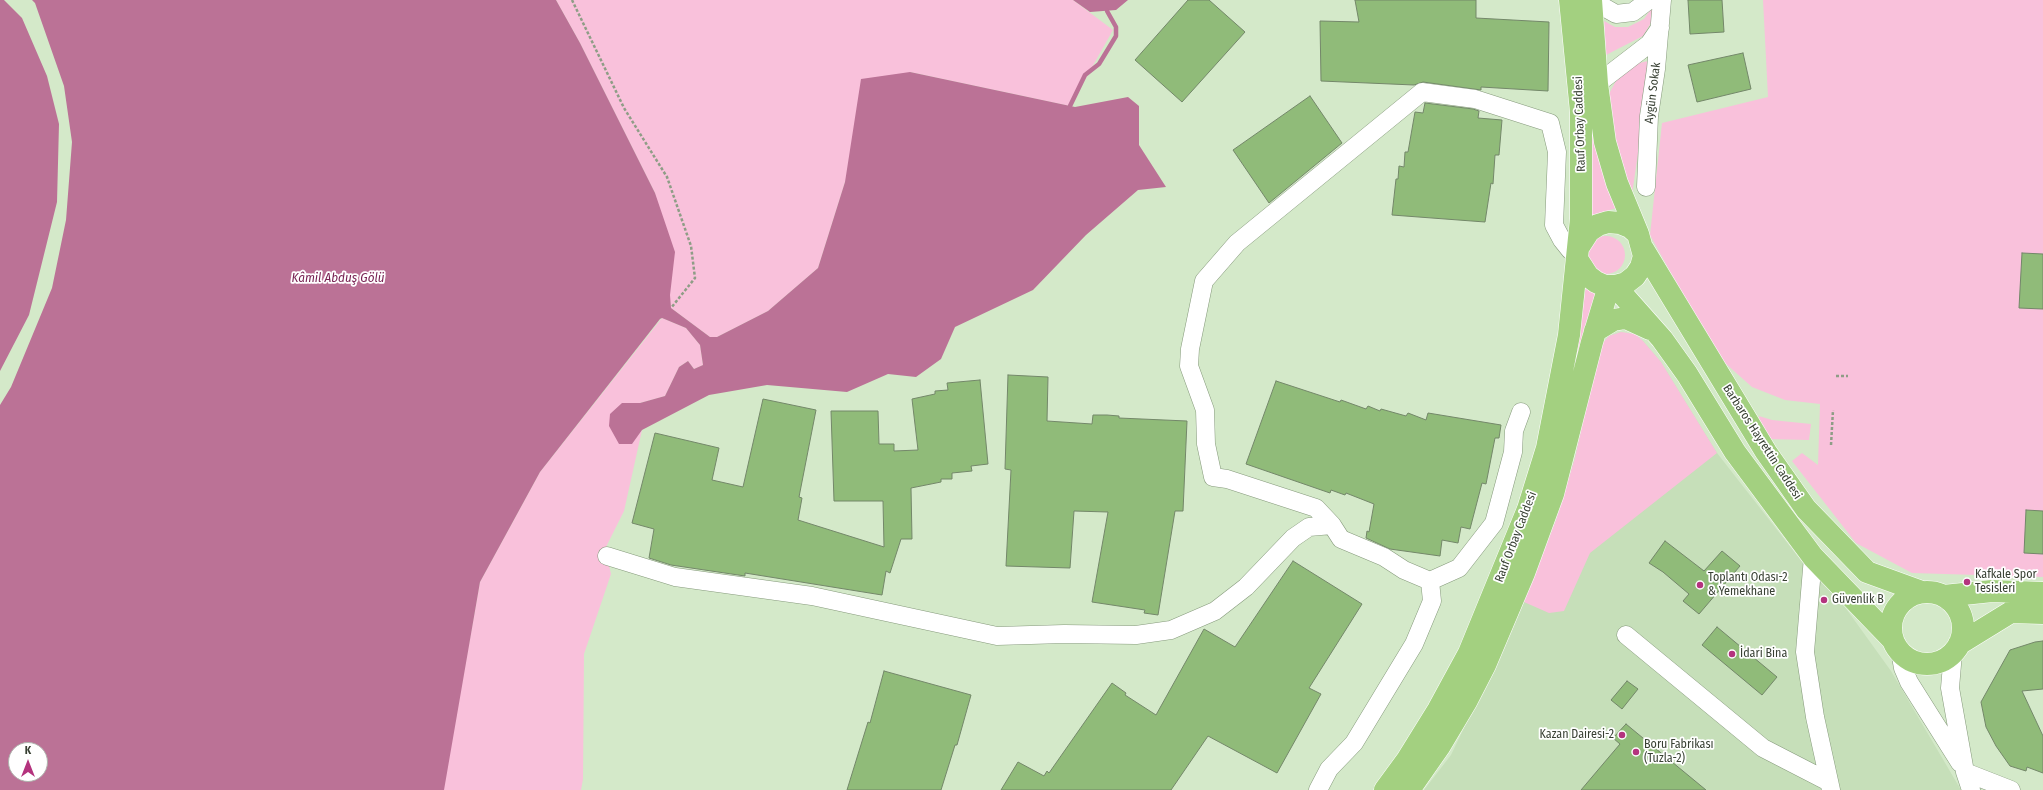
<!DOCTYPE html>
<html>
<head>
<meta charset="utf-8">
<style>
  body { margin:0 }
  #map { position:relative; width:2043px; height:790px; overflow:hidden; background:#d4e9c9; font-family:"Fira Sans Condensed",sans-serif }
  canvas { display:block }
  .north { position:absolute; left:8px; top:742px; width:40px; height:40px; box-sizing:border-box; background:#fff; border:1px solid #afb3ad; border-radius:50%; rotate:0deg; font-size:11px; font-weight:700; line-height:16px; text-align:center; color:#384033 }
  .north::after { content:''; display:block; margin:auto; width:14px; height:18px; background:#b4337e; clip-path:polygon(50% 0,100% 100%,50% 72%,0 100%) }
</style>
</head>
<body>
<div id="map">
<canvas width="2043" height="790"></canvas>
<div class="north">K</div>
</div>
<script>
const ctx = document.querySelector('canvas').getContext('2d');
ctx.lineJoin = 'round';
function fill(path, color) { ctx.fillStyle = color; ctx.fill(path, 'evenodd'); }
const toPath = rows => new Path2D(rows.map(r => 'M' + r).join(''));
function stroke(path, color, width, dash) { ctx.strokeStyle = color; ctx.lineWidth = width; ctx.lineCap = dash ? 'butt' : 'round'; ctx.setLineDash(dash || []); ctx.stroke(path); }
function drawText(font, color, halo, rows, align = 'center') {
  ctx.font = font + ' "Fira Sans Condensed",sans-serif'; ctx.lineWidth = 3.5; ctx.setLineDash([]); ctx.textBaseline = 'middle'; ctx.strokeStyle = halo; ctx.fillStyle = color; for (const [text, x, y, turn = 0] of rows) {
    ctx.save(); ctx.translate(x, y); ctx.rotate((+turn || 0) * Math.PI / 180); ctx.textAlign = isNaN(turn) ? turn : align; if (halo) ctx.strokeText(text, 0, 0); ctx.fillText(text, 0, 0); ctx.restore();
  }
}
fill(toPath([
  [1621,332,1643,341,1661,362,1717,453,1803,563,1842,603,1891,671,1961,790,1424,790,1451,755,1524,602,1556,520,1575,458,1586,410,1609,336]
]), '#c6dfb9');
fill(toPath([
  [556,0,1073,0,1113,30,1070,106,910,72,845,182,818,268,768,311,717,337,710,337,671,308,655,193,580,43],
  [1581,0,1601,166,1616,208,1600,213,1590,219],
  [1763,0,2043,0,2043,577,1912,573,1856,543,1792,461,1802,453,1818,465,1820,404,1785,400,1752,387,1716,355,1650,235,1662,123,1768,97],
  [1653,6,1652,21,1643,36,1606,55,1604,21,1615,27,1628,27,1644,19],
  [1648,61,1641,133,1631,201,1617,160,1608,103,1610,92,1617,79,1635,64],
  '1587 255a19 19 0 1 1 38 0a19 19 0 1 1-38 0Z',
  [1586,286,1604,295,1576,368,1573,368],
  [662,318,686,328,700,345,703,365,694,369,688,361,679,367,665,396,640,403,622,403,632,443,642,430,624,511,605,549,611,574,584,654,583,779,581,790,443,790,480,582,540,472],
  [1621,332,1635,334,1643,341,1661,362,1717,453,1590,553,1564,611,1549,613,1524,602,1556,520,1575,458,1600,346,1609,336],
  [1759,416,1772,420,1811,424,1809,440,1766,439,1758,424]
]), '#f9c1db');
fill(toPath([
  [0,0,4,0,22,18,47,76,59,124,57,202,29,315,0,371],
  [32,0,556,0,580,43,655,193,675,252,670,295,671,308,710,337,717,337,768,311,818,268,845,182,861,79,910,72,1075,107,1128,97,1139,106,1139,145,1166,187,1138,190,1086,235,1033,290,955,327,941,359,916,377,888,374,847,392,767,385,709,395,642,430,632,444,619,444,609,426,610,414,622,403,640,403,665,396,679,367,688,361,694,369,703,365,700,345,686,328,662,318,660,319,540,472,480,582,444,790,0,790,0,405,11,387,52,288,66,220,72,142,64,86,35,3],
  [16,750,40,750,40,774,16,774],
  [1073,0,1128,0,1116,10,1090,12]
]), '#bb7296');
stroke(toPath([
  [1070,106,1085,75,1099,64,1116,36,1116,27,1107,11]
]), '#bb7296', 4.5);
const building = toPath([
  [1188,0,1209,0,1245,32,1182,102,1135,60,1188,0],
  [1355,0,1476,0,1476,18,1549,22,1548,91,1481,87,1481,90,1423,82,1414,85,1321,81,1320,21,1359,22,1355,0],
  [1688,0,1722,0,1724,32,1690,34,1688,0],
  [1743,53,1751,89,1697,102,1688,65,1743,53],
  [1310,96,1342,143,1269,203,1233,150,1310,96],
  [1425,103,1473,109,1479,111,1478,118,1502,120,1499,155,1495,155,1493,184,1491,183,1485,222,1392,215,1396,179,1398,179,1399,166,1404,167,1405,152,1408,152,1415,112,1423,113,1425,103],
  [2022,253,2043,254,2043,309,2019,308,2022,253],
  [1008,375,1048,377,1047,421,1092,424,1093,415,1107,415,1119,416,1119,418,1187,421,1183,511,1175,511,1158,615,1144,613,1145,610,1092,602,1108,512,1074,511,1070,568,1006,566,1011,470,1005,469,1008,375],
  [980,380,988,464,971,466,972,471,952,473,952,479,941,479,941,482,911,488,912,539,901,539,890,573,886,571,882,595,745,573,745,576,671,565,649,558,654,529,632,523,655,433,719,448,712,480,743,487,763,399,816,410,799,497,802,498,798,520,884,547,883,501,834,501,831,411,878,411,879,444,894,444,894,451,918,450,912,399,935,394,935,391,948,390,947,383,980,380],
  [1276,381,1340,402,1341,400,1366,409,1368,406,1380,411,1381,409,1406,416,1408,413,1426,420,1428,413,1501,425,1499,438,1495,438,1486,484,1482,483,1470,529,1461,527,1458,543,1442,540,1440,556,1390,549,1366,538,1367,531,1369,532,1374,504,1346,493,1345,495,1331,490,1330,493,1246,464,1276,381],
  [2026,510,2043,511,2043,554,2024,553,2026,510],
  [1665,541,1704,571,1722,551,1740,566,1699,614,1683,601,1689,594,1663,572,1649,563,1665,541],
  [1293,561,1362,604,1309,688,1321,694,1277,773,1208,736,1171,790,1001,790,1018,762,1044,776,1047,771,1049,773,1112,683,1126,693,1125,695,1156,715,1204,629,1235,647,1293,561],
  [1717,627,1777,677,1762,695,1702,645,1717,627],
  [2043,641,2043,689,2022,691,2043,736,2043,773,2027,767,2026,771,2010,766,1996,746,1986,727,1981,702,2010,650,2035,642,2043,641],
  [884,671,971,695,957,745,955,745,941,790,847,790,868,722,870,723,884,671],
  [1627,681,1638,689,1622,709,1611,700,1627,681],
  [1626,724,1632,729,1706,790,1581,790,1620,744,1613,738,1626,724]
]);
fill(building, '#90bb79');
stroke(building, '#738769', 1);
const minor = toPath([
  [1591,0,1616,14,1633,12,1649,0],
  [1597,84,1649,44,1660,28],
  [1646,187,1649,116,1656,69,1662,0],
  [607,556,675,577,812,596,997,636,1064,634,1136,635,1171,630,1215,611,1246,587,1293,538,1309,527,1332,525],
  [1813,557,1805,652,1815,717,1831,790],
  [1430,581,1459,568,1494,523,1513,452,1514,431,1521,412],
  [1626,635,1763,748,1829,782],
  [1900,651,1903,668,1909,682,1960,763],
  [1953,653,1950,688,1965,772,1971,790],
  [1965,772,2011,790],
  [1318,790,1329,769,1354,743,1414,644,1432,601,1430,581,1404,570,1384,557,1341,539,1332,525,1316,508,1227,479,1213,477,1206,444,1205,410,1189,366,1190,349,1204,281,1237,243,1422,92,1475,99,1550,123,1557,152,1554,225,1562,240,1570,250,1578,255]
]);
const major = toPath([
  [1591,0,1597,84,1605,142,1617,183,1638,234],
  [1643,249,1766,452,1806,509,1867,572,1922,592],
  [1577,259,1588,276,1596,282,1605,286,1615,286,1626,283,1635,276,1641,267,1644,256,1638,234,1630,227,1620,223,1608,222,1598,225,1589,231,1578,248],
  [1615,286,1662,339,1687,374,1735,452,1813,557,1893,640],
  [1595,331,1613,320,1626,318,1650,329],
  '1891 628a36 36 0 1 1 72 0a36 36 0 1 1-72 0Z',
  [1944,596,1992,591,2043,593],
  [1959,644,2011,612,2043,613],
  [1385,790,1407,760,1438,710,1469,653,1528,509,1547,448,1569,335,1581,219,1581,112,1570,0],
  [1409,790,1439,747,1467,700,1485,665,1524,573,1553,494,1592,342,1609,286]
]);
stroke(minor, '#869a7c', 19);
stroke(major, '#fff', 23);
stroke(toPath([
  [572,0,624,108,667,177,691,246,695,278,671,308],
  [1836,376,1848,376],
  [1831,445,1833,410]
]), '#8e9d86', 2.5, [3, 2]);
stroke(minor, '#fff', 18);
stroke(major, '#a3d080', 22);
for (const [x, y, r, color] of [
  [1967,582,4,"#b4337e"],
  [1700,585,4,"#b4337e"],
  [1824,600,4,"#b4337e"],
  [1732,654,4,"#b4337e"],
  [1622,735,4,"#b4337e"],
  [1636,752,4,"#b4337e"]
]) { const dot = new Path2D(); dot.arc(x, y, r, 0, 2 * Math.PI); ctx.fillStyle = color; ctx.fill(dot); stroke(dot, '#fff', 1.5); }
drawText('12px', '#384033', '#fff', [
  ["Aygün Sokak",1653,93,-83],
  ["Rauf Orbay Caddesi",1580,124,-92],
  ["Barbaros Hayrettin Caddesi",1762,442,57],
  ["Rauf Orbay Caddesi",1516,537,-69]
]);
drawText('12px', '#384033', '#fff', [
  ["Kafkale Spor",1975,575],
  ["Tesisleri",1975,589],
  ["Toplantı Odası-2",1708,578],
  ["& Yemekhane",1708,592],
  ["Güvenlik B",1832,600],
  ["İdari Bina",1740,654],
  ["Kazan Dairesi-2",1614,735,"right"],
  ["Boru Fabrikası",1644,745],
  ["(Tuzla-2)",1644,759]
], 'left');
drawText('italic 13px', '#761f51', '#fff', [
  ["Kâmil Abduş Gölü",338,278]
]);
</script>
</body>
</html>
